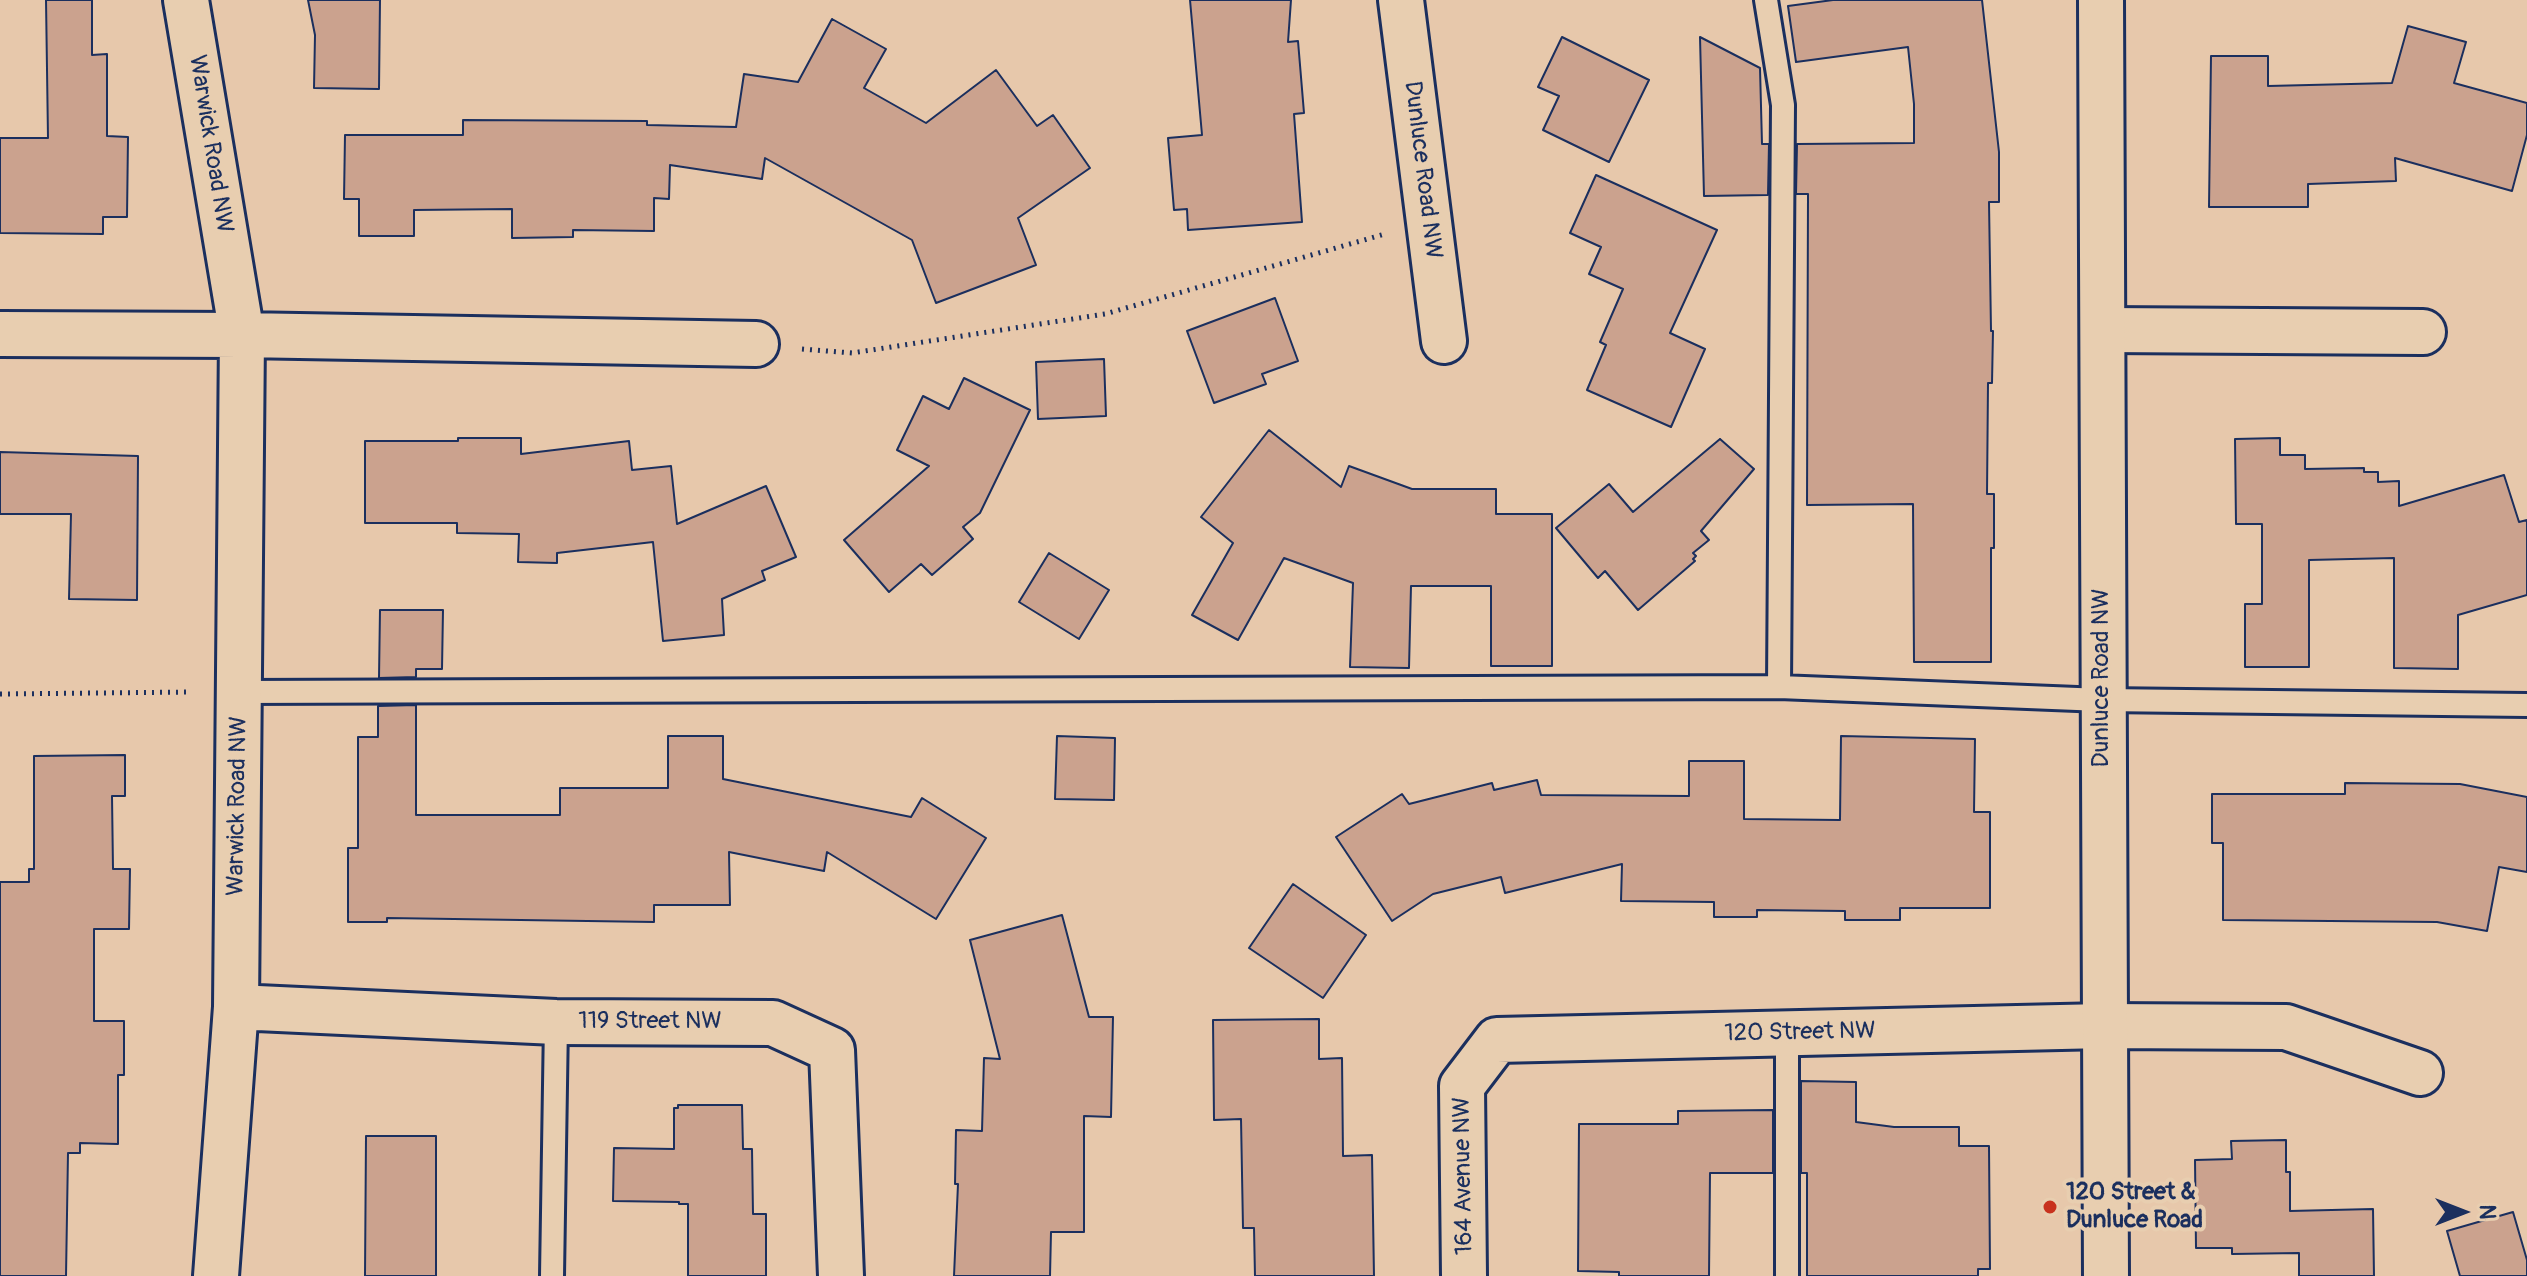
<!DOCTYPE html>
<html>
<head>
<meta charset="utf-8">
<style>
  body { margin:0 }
  #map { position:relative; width:2527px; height:1276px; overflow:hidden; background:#e7c8ab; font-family:Pangolin,sans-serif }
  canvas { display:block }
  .north { position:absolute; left:2423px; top:1172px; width:80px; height:80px; -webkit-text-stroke:6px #e8ceb0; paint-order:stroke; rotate:90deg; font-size:22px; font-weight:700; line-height:32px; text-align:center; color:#1b2f5e }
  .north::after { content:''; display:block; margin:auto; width:28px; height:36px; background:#1b2f5e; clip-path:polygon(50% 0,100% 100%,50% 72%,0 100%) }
</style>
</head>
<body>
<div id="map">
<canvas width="2527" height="1276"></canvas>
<div class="north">N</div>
</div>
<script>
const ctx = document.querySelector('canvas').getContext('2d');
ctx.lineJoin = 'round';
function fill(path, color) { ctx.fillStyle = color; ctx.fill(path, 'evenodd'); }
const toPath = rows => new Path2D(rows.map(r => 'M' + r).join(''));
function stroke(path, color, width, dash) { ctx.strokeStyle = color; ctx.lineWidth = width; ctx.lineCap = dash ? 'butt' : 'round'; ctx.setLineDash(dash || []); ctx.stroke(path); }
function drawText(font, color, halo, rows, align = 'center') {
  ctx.font = font + ' Pangolin,sans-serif'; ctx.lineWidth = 8; ctx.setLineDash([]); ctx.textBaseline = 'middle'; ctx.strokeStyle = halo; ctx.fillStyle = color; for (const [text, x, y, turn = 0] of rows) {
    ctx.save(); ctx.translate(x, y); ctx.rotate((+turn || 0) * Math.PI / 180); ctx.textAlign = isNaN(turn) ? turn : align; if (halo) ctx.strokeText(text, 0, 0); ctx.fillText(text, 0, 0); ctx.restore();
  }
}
const building = toPath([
  [46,0,92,0,92,55,107,54,107,136,128,137,127,217,103,217,103,234,0,233,0,138,48,138,46,0],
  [308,0,380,0,379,89,314,88,315,35,308,0],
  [1190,0,1291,0,1288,42,1298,41,1304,113,1294,114,1302,222,1188,230,1187,209,1174,210,1168,138,1202,135,1190,0],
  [1833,0,1982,0,1999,152,1999,202,1989,202,1991,331,1993,331,1992,383,1988,383,1987,494,1994,494,1994,548,1991,548,1991,662,1914,662,1913,504,1807,505,1808,194,1796,194,1797,144,1914,143,1914,104,1908,47,1796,62,1788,6,1833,0],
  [832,19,886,49,864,88,926,123,996,70,1037,126,1053,115,1090,168,1018,218,1036,265,936,303,912,240,765,158,762,179,670,165,669,199,654,198,654,231,573,230,573,237,512,238,512,209,414,210,414,236,359,236,359,199,344,199,345,135,463,135,463,120,647,121,647,125,736,127,744,74,798,82,832,19],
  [2408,26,2466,42,2454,83,2527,103,2527,135,2512,191,2395,158,2396,181,2308,184,2308,207,2209,207,2211,56,2268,56,2268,86,2392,83,2408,26],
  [1562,37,1649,80,1609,162,1543,130,1559,96,1538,87,1562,37],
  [1700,37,1760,68,1762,144,1769,144,1768,195,1704,196,1700,37],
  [1596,175,1717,230,1670,333,1705,349,1671,427,1587,390,1606,345,1600,342,1623,289,1589,274,1601,247,1570,233,1596,175],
  [1275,298,1298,361,1262,374,1266,384,1214,403,1187,331,1275,298],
  [1104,359,1106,416,1038,419,1036,362,1104,359],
  [964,378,1030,410,980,513,963,527,973,539,932,575,921,564,889,592,844,540,929,466,897,450,923,396,949,409,964,378],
  [1269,430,1341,487,1349,466,1412,489,1496,489,1496,514,1552,514,1552,666,1491,666,1491,586,1411,586,1409,668,1350,667,1353,583,1284,558,1238,640,1192,615,1233,543,1201,517,1269,430],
  [458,438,521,438,521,454,629,441,632,470,671,466,677,524,766,486,796,557,762,571,765,580,722,599,724,635,663,641,653,542,557,553,557,563,518,562,519,534,457,533,457,523,365,523,365,441,458,441,458,438],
  [2280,438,2280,455,2305,455,2305,469,2364,468,2364,472,2378,472,2378,482,2399,481,2399,506,2504,475,2519,522,2527,520,2527,595,2458,615,2458,669,2394,668,2394,558,2309,560,2309,667,2245,667,2245,604,2262,604,2262,524,2236,524,2235,439,2280,438],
  [1720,439,1754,469,1701,531,1709,540,1693,553,1696,556,1693,559,1695,561,1638,610,1605,571,1598,578,1556,528,1609,484,1633,512,1720,439],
  [0,452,138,456,137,600,69,599,71,514,0,514,0,452],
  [1049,553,1109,590,1079,639,1019,602,1049,553],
  [380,610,443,610,442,669,416,669,416,677,379,678,380,610],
  [416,705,416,815,560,815,560,788,668,788,668,736,723,736,723,779,911,817,922,798,986,838,936,919,827,852,824,871,729,852,730,905,654,905,654,922,387,918,387,922,348,922,348,848,358,848,358,737,378,737,378,706,416,705],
  [1057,736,1115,738,1114,800,1055,799,1057,736],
  [1841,736,1975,739,1974,812,1990,812,1990,908,1900,908,1900,920,1845,920,1845,911,1757,910,1757,917,1714,917,1714,902,1621,901,1622,864,1505,893,1501,877,1433,894,1392,921,1336,837,1402,794,1409,804,1492,783,1494,790,1537,780,1541,795,1689,796,1689,761,1744,761,1744,819,1840,820,1841,736],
  [125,755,125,796,112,796,113,869,130,869,129,929,94,929,94,1021,124,1021,124,1075,118,1075,118,1144,80,1143,80,1153,68,1153,66,1276,0,1276,0,882,29,882,29,869,34,869,34,756,125,755],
  [2345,783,2460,784,2527,797,2527,872,2499,867,2487,931,2437,922,2223,920,2223,843,2212,843,2212,794,2345,794,2345,783],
  [1293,884,1366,935,1323,998,1249,948,1293,884],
  [1062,915,1089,1017,1113,1017,1111,1117,1084,1116,1084,1232,1051,1232,1050,1276,954,1276,958,1184,955,1184,956,1130,982,1131,984,1058,1000,1059,970,940,1062,915],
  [1319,1019,1319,1059,1342,1058,1343,1156,1372,1155,1374,1276,1255,1276,1254,1228,1243,1228,1241,1119,1214,1120,1213,1020,1319,1019],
  [1801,1081,1856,1082,1856,1122,1894,1127,1959,1127,1959,1146,1989,1146,1990,1269,1978,1269,1978,1276,1807,1276,1807,1173,1801,1173,1801,1081],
  [678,1105,742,1105,743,1149,752,1149,753,1214,766,1214,766,1276,688,1276,688,1204,679,1204,679,1202,613,1201,614,1148,674,1149,674,1108,678,1108,678,1105],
  [1773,1110,1773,1173,1710,1173,1709,1276,1619,1276,1619,1272,1578,1271,1579,1124,1678,1124,1678,1111,1773,1110],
  [366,1136,436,1136,436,1276,365,1276,366,1136],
  [2286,1140,2286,1172,2290,1172,2290,1211,2373,1209,2374,1276,2299,1276,2299,1253,2232,1254,2232,1248,2196,1248,2195,1160,2232,1159,2231,1141,2286,1140],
  [2513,1212,2527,1260,2527,1276,2460,1276,2447,1231,2513,1212]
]);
fill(building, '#cba28e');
stroke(building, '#1b2f5e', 2);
const service = toPath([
  [1766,0,1783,105,1779,687],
  [240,692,1779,687,2102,700,2527,705],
  [1787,1034,1787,1276],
  [552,1276,556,1022]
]);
const minor = toPath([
  [186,0,242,335,236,1007,216,1276],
  [1401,0,1444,341],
  [2104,330,2423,332],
  [0,334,242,335,756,344],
  [236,1007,556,1022,773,1023,832,1050,841,1276],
  [1464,1276,1462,1086,1497,1040,2104,1026,2286,1027,2420,1073]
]);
const tertiary = toPath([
  [2101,0,2106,1276]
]);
stroke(service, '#1b2f5e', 28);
stroke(minor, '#1b2f5e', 50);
stroke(tertiary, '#1b2f5e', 50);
stroke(toPath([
  [802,349,852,353,1105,314,1385,234],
  [0,694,191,692]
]), '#1b2f5e', 5, [2, 6]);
stroke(service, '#e8ceb0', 22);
stroke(minor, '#e8ceb0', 44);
stroke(tertiary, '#e8ceb0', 44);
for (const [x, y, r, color] of [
  [2050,1207,8,"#c8321e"]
]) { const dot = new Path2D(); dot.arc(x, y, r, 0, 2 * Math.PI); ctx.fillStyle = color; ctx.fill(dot); stroke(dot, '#e8ceb0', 3); }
drawText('24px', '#1b2f5e', '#e8ceb0', [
  ["Warwick Road NW",210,144,81],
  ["Dunluce Road NW",1422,170,83],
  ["Dunluce Road NW",2102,678,-90],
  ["Warwick Road NW",238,806,-89],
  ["119 Street NW",650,1022],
  ["120 Street NW",1800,1033,-1],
  ["164 Avenue NW",1464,1176,-91]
]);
drawText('bold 24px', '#1b2f5e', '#e8ceb0', [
  ["120 Street &",2066,1193],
  ["Dunluce Road",2066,1221]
], 'left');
</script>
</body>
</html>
